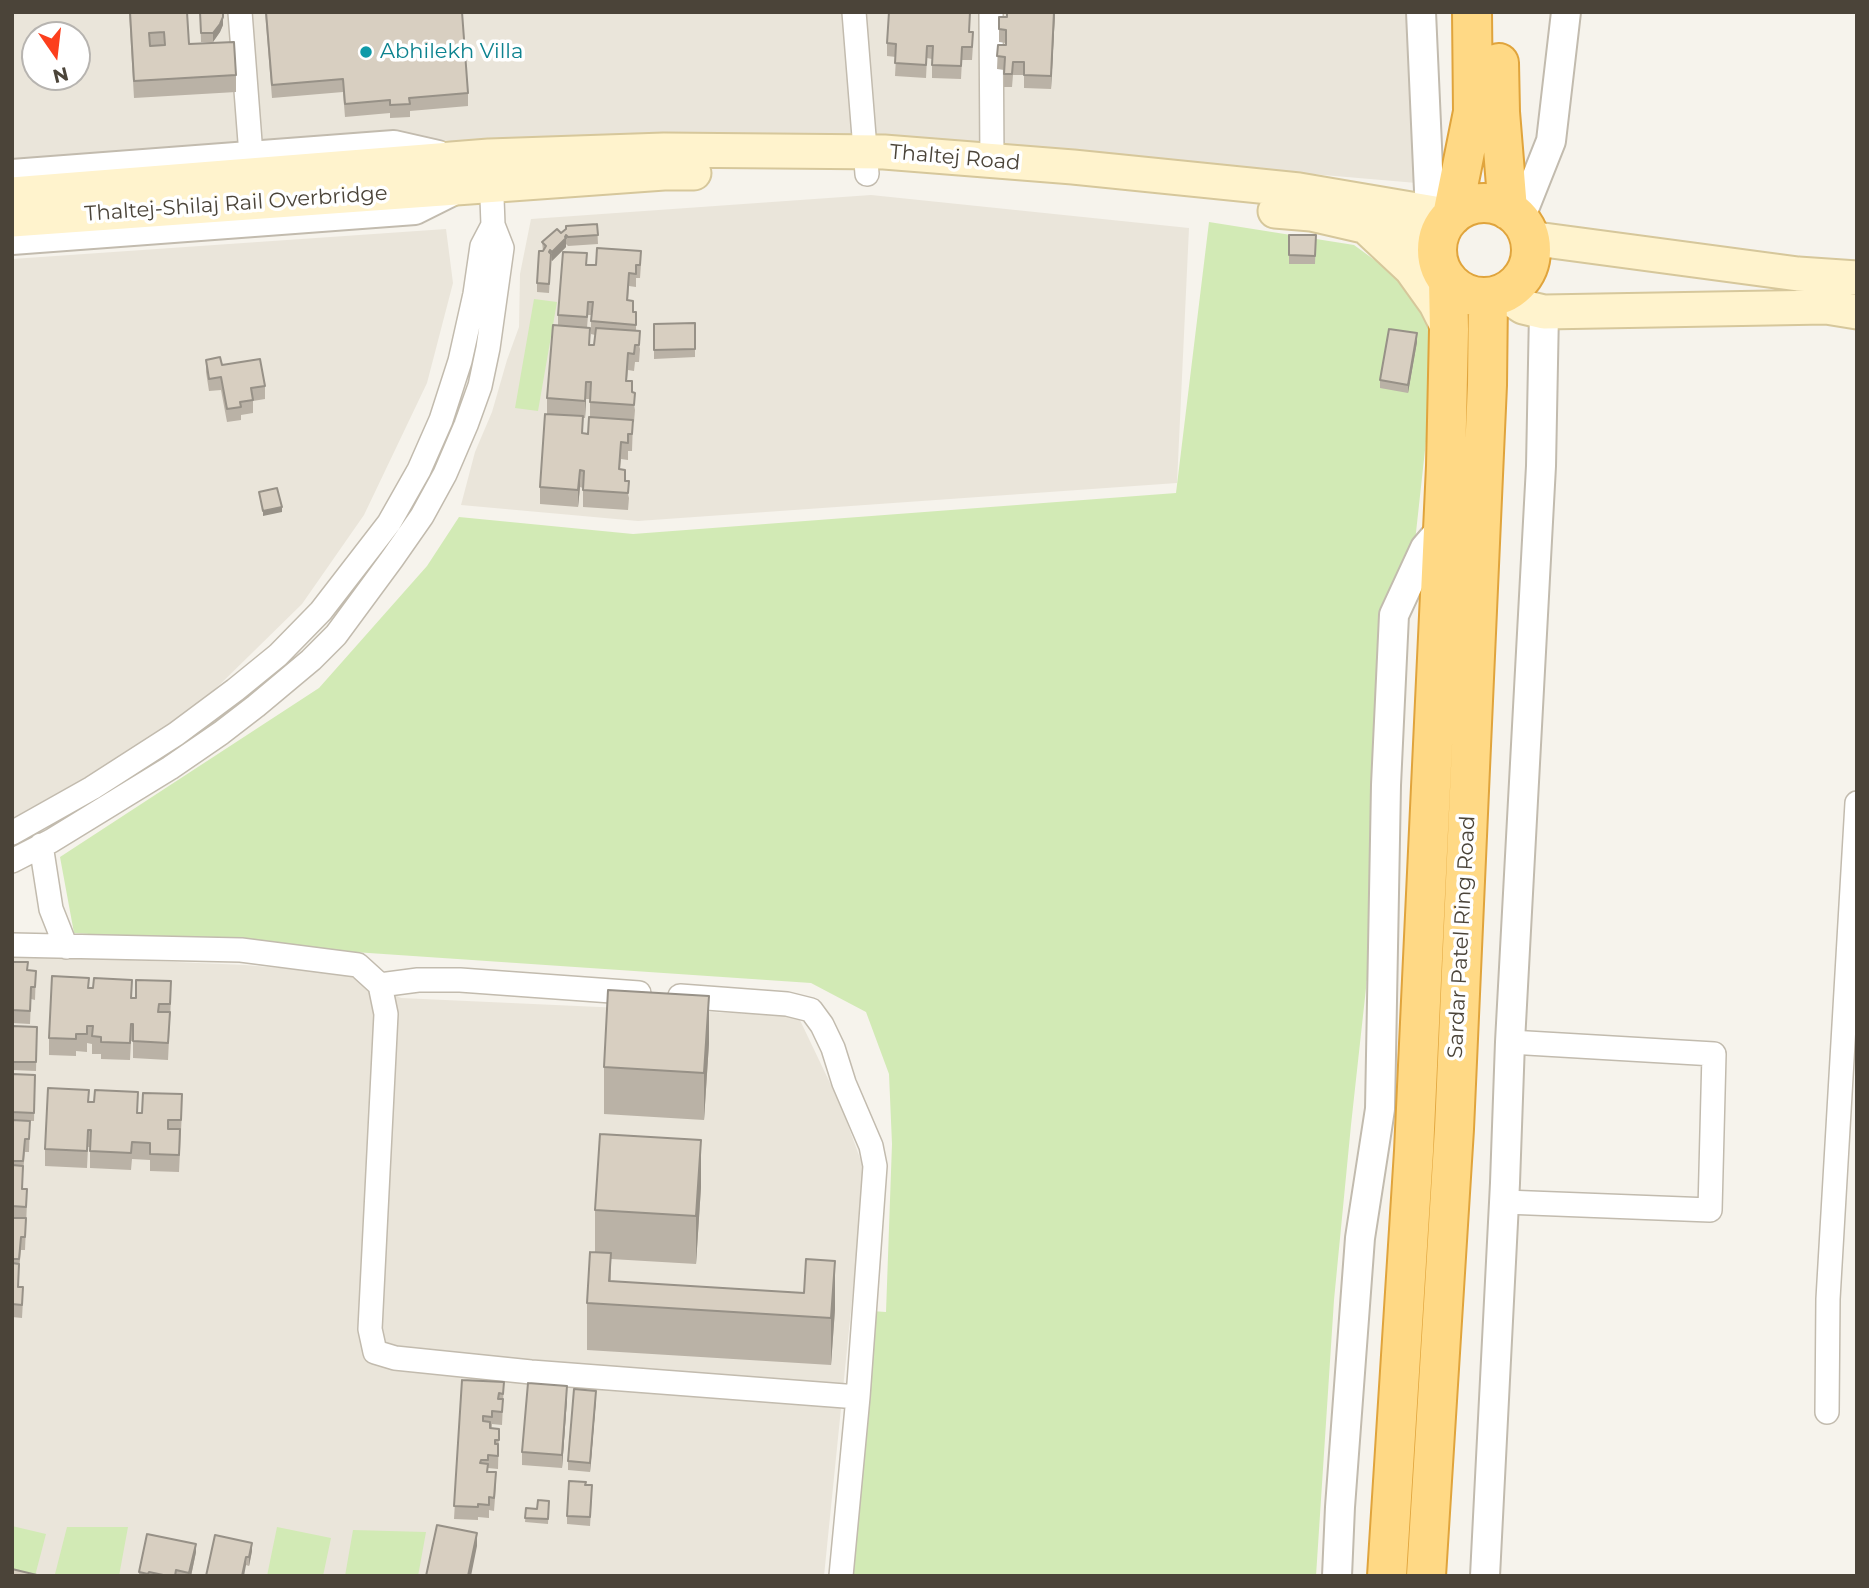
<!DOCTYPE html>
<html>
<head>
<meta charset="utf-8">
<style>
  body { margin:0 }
  #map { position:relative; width:1869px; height:1588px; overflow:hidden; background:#f6f3ec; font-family:Montserrat,sans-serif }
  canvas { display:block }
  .frame { position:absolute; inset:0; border:14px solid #4b4439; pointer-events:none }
  .north { position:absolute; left:21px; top:21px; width:70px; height:70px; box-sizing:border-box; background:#fff; border:2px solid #b7b4b0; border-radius:50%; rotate:166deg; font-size:19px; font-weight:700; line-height:28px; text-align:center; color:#4b4439 }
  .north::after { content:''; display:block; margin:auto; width:24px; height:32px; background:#fc3f1d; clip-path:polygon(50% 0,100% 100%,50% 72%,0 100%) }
</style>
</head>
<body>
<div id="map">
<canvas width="1869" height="1588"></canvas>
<div class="frame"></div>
<div class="north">N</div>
</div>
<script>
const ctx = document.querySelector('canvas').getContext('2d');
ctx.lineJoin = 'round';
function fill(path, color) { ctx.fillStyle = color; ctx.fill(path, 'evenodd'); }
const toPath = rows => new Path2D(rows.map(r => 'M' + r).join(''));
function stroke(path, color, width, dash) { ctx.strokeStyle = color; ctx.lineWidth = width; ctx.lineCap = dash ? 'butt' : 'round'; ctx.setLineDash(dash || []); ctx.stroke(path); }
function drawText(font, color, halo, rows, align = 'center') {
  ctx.font = font + ' Montserrat,sans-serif'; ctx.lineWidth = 7; ctx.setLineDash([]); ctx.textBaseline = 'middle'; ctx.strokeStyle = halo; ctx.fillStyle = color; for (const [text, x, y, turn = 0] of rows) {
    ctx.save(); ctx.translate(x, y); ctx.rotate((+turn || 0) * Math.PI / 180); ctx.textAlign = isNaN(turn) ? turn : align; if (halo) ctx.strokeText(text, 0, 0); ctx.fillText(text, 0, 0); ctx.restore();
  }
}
fill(toPath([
  [12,12,1429,12,1440,185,1300,173,458,142,394,133,12,160],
  [35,35,77,35,77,77,35,77],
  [871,195,1189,228,1177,483,638,521,461,505,475,452,492,412,507,360,519,327,520,274,531,219],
  [446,229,453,283,427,383,364,515,302,604,201,703,68,792,12,823,12,259],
  [12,955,245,965,350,974,401,998,798,1016,841,1106,865,1172,824,1576,12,1576]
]), '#eae5da');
fill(toPath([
  [1209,222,1354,245,1402,280,1434,333,1427,432,1351,1125,1334,1300,1316,1576,831,1576,857,1310,886,1312,892,1144,889,1074,866,1012,811,983,74,933,60,857,319,688,427,566,459,517,633,534,1176,493],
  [534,299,557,302,538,411,515,408],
  [12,1526,46,1534,35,1576,12,1573],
  [67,1527,128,1527,119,1576,62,1576,55,1574],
  [277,1527,331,1538,323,1576,267,1576],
  [353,1530,426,1532,418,1576,345,1576]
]), '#d2eab5');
const minor = toPath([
  [240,12,251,155],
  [854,12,867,174],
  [991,12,992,161],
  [12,833,92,788,176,734,235,690,278,655,321,611,389,523,419,470,441,420,460,361,475,294,482,246,493,225],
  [41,845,51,909,66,947],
  [12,861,51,841,170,768,221,733,256,706,311,660,336,635,392,559,422,516,445,474,466,425,480,386,488,348,502,248,493,225,491,172],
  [12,945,241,950,358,965,380,985,386,1014,370,1329,375,1352,395,1358,531,1372,858,1397],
  [380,985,418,980,460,980,639,993],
  [680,996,787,1004,811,1010,822,1025,833,1048,844,1083,871,1146,875,1166,858,1397,841,1576],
  [1505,1202,1710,1210,1714,1054,1510,1042],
  [1827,1412,1828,1299,1857,803]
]);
const tertiary = toPath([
  [1421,12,1430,213],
  [12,174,394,145,438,155],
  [1520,219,1551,141,1566,12],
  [12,240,415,210,453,191],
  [1337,1576,1340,1507,1360,1238,1380,1109,1386,785,1394,615,1425,548,1443,527],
  [1485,1576,1505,1183,1510,1042,1541,466,1544,312]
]);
const secondary = toPath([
  [12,194,489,156,664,150,884,152,1073,167,1299,190,1452,216],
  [1275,211,1311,214,1437,243],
  [12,220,664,173,694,173],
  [1366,227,1411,269,1436,304,1449,330],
  [1529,238,1798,274,1857,278],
  [1503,294,1523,307,1544,312,1826,307,1857,312]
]);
const trunk = toPath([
  [1499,63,1500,112,1508,210],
  '1437 250a47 47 0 1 1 94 0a47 47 0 1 1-94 0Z',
  [1452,216,1473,112,1472,12],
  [1387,1576,1414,1151,1446,466,1449,330,1448,281],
  [1426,1576,1454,1129,1487,385,1488,297]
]);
stroke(minor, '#c2bbae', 26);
stroke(tertiary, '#c2bbae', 32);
stroke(secondary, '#d6c79b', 37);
stroke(trunk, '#e0a43c', 42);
stroke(minor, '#fff', 23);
stroke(tertiary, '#fff', 28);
stroke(secondary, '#fff3cd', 33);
stroke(trunk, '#ffd985', 38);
fill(toPath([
  [129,12,187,12,189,44,236,75,236,92,134,98],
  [200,12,223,25,220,32,213,42,201,42],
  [265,12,462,12,468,93,468,106,410,111,410,117,390,118,390,113,345,117,343,92,272,98],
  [1055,12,1051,89,1024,88,1024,75,1013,75,1012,87,1004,87,1004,70,997,69,998,45,1006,45,1006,43,999,42,999,29,1007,17],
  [970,32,973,45,972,60,962,60,961,79,932,78,932,59,927,58,926,78,895,76,896,57,887,56,887,43],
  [597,224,598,244,568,246,566,244,566,247,552,261,551,260,549,293,537,292,537,283,543,251,542,242,561,233],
  [1289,235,1316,235,1315,264,1289,264],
  [641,264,640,278,636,278,636,287,629,286,628,301,633,312,636,312,636,331,640,349,639,362,635,362,634,371,628,370,627,381,632,392,635,410,634,422,633,422,632,451,628,451,628,460,621,459,620,469,625,481,629,498,628,510,583,507,583,488,580,487,578,507,540,504,540,487,547,414,547,398,558,325,558,315,587,265],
  [588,315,591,315,591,334,595,335,594,345,590,345,587,328],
  [586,399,590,399,590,417,588,434,583,433,583,418,585,418],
  [695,323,695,357,654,359,654,324],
  [1417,342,1408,393,1380,388,1380,380],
  [206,360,222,365,265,386,265,399,253,401,253,413,241,415,241,420,227,422,221,390,209,391,206,372],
  [12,962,28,970,36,971,35,1000,31,999,30,1024,12,1023],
  [89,988,132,998,171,998,168,1060,133,1058,133,1041,131,1041,130,1060,101,1059,101,1054,92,1054,92,1044,87,1043,87,1052,76,1051,76,1056,49,1055,49,1038],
  [12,1026,37,1027,36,1071,12,1070],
  [709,1043,704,1120,604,1114,604,1067],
  [12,1074,35,1075,34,1121,30,1121,29,1152,25,1152,23,1172,23,1189,27,1202,25,1250,21,1250,19,1270,19,1287,23,1300,22,1318,12,1317],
  [89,1102,138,1113,182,1111,179,1172,150,1171,150,1160,132,1159,131,1170,90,1168,90,1147,88,1147,87,1168,45,1166,45,1149],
  [701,1187,696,1264,611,1259,611,1281,835,1309,831,1365,587,1350,587,1303,595,1252,595,1210],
  [462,1380,504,1382,502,1425,492,1424,492,1429,499,1429,498,1469,488,1468,488,1472,496,1485,494,1511,489,1510,489,1518,478,1517,478,1520,454,1519],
  [567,1399,562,1468,522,1465,522,1452],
  [596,1399,590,1472,568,1470,568,1461],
  [585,1485,592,1494,590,1526,567,1524,567,1516],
  [549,1501,548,1524,525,1522,526,1508,537,1509],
  [252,1551,249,1566,246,1565,206,1576],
  [196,1552,191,1576,139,1576,139,1572]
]), '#bab2a6');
fill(toPath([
  [1054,12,1055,12,1051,89,1051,76],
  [223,17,223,25,220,32,213,42,213,33],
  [566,235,566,247,552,261,552,252],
  [1417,333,1417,342,1408,393,1408,385],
  [586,382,586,399,585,418,585,401],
  [580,470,580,487,578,507,578,490],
  [282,507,282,512,263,516,263,511],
  [709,996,709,1043,704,1120,704,1073],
  [701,1140,701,1187,696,1264,696,1216],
  [835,1261,835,1309,831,1365,831,1318],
  [567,1386,567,1399,562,1468,562,1455],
  [596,1391,596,1399,590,1472,590,1463],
  [477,1533,477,1546,471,1576,468,1576],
  [252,1543,252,1551,249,1566,249,1557],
  [196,1544,196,1552,191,1576,189,1576],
  [246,1557,246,1565,244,1576,242,1576]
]), '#979187');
const building = toPath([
  [130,12,187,12,189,44,234,42,236,75,134,81,130,12],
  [164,32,165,45,150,46,149,33,164,32],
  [200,12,223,12,223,17,220,24,213,33,201,33,200,12],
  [266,12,462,12,468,93,409,98,410,104,390,105,390,100,345,104,343,79,272,85,266,12],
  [889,12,970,12,969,32,973,32,972,47,962,47,961,66,932,65,933,46,927,46,926,65,895,63,896,44,887,43,889,12],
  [1007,12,1054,12,1051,76,1024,75,1024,62,1013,62,1012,74,1004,74,1005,57,997,56,998,45,1006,45,1006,30,999,29,999,17,1007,17,1007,12],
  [597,224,598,235,568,237,566,235,565,237,566,238,552,252,550,250,549,252,551,254,549,284,537,283,539,251,543,251,546,246,542,242,557,229,561,233,566,229,566,226,597,224],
  [1289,235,1316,235,1315,256,1289,255,1289,235],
  [597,248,641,251,640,265,636,265,636,274,629,273,627,300,633,301,633,312,636,312,636,325,591,321,593,302,588,302,587,317,558,315,563,252,587,253,586,265,596,265,597,248],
  [695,323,695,349,654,350,654,324,695,323],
  [553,325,590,328,589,345,594,345,596,328,640,331,639,345,635,345,634,354,628,353,626,381,632,381,632,392,635,393,634,405,590,402,591,382,586,382,585,401,547,398,553,325],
  [1389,329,1417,333,1408,385,1380,380,1389,329],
  [220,357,222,365,260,359,265,386,251,388,253,400,240,402,241,407,227,409,221,377,209,379,206,360,220,357],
  [545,414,583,416,582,433,588,434,589,417,633,420,632,434,628,434,628,443,621,442,619,469,625,470,625,481,629,481,628,493,583,490,584,471,580,470,578,490,540,487,545,414],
  [277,488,282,507,263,511,259,492,277,488],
  [12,962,28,962,27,970,36,971,35,987,31,987,30,1011,12,1010,12,962],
  [52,976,89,978,88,988,93,988,94,978,132,980,131,998,136,998,136,980,171,981,170,1004,159,1004,158,1012,170,1012,168,1043,133,1041,133,1024,131,1024,130,1043,101,1042,101,1037,92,1036,93,1026,87,1026,87,1034,76,1034,76,1039,49,1038,52,976],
  [608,990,709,996,704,1073,604,1067,608,990],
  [12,1026,37,1027,36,1062,12,1062,12,1026],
  [12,1074,35,1075,34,1113,12,1112,12,1074],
  [48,1088,89,1090,88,1102,94,1102,95,1090,138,1092,137,1113,142,1113,143,1093,182,1094,181,1120,168,1120,168,1129,180,1129,179,1155,150,1154,150,1143,132,1142,131,1153,90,1151,91,1130,88,1130,87,1151,45,1149,48,1088],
  [12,1120,30,1121,29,1139,25,1139,23,1161,12,1161,12,1120],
  [600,1134,701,1140,696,1216,595,1210,600,1134],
  [12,1165,23,1166,22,1189,27,1189,26,1207,12,1206,12,1165],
  [12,1218,26,1218,25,1237,21,1237,19,1259,12,1259,12,1218],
  [590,1252,611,1253,609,1281,804,1293,806,1259,835,1261,831,1318,587,1303,590,1252],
  [12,1263,19,1264,18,1287,23,1287,22,1305,12,1304,12,1263],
  [462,1380,504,1382,503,1394,499,1393,498,1399,503,1399,502,1412,492,1411,492,1417,483,1416,483,1421,490,1422,490,1428,499,1429,499,1440,495,1440,495,1444,498,1444,498,1456,488,1455,488,1460,481,1460,480,1463,488,1464,487,1472,496,1472,494,1498,489,1497,489,1505,478,1504,478,1507,454,1506,462,1380],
  [528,1383,567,1386,562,1455,522,1452,528,1383],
  [574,1389,596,1391,590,1463,568,1461,574,1389],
  [569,1481,586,1482,585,1485,592,1485,590,1517,567,1516,569,1481],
  [538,1500,549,1501,548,1519,525,1518,526,1508,537,1509,538,1500],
  [437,1525,477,1533,468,1576,426,1576,437,1525],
  [147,1534,196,1544,189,1573,176,1570,175,1576,168,1576,149,1572,148,1574,139,1572,147,1534],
  [215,1535,252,1543,249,1557,246,1557,242,1576,206,1576,215,1535],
  [12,1569,41,1576,12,1576,12,1569]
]);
fill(building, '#d8cfc1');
stroke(building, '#979187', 2);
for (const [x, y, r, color] of [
  [366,52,7,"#0f9aa8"]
]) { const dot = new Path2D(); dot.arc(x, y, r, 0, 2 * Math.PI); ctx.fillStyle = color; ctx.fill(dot); stroke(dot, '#fff', 2.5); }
drawText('21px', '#0d838f', '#fff', [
  ["Abhilekh Villa",380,52]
], 'left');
drawText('21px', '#4b4439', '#fff', [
  ["Thaltej Road",955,158,5],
  ["Thaltej-Shilaj Rail Overbridge",236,204,-4],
  ["Sardar Patel Ring Road",1462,937,-87]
]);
</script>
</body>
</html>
